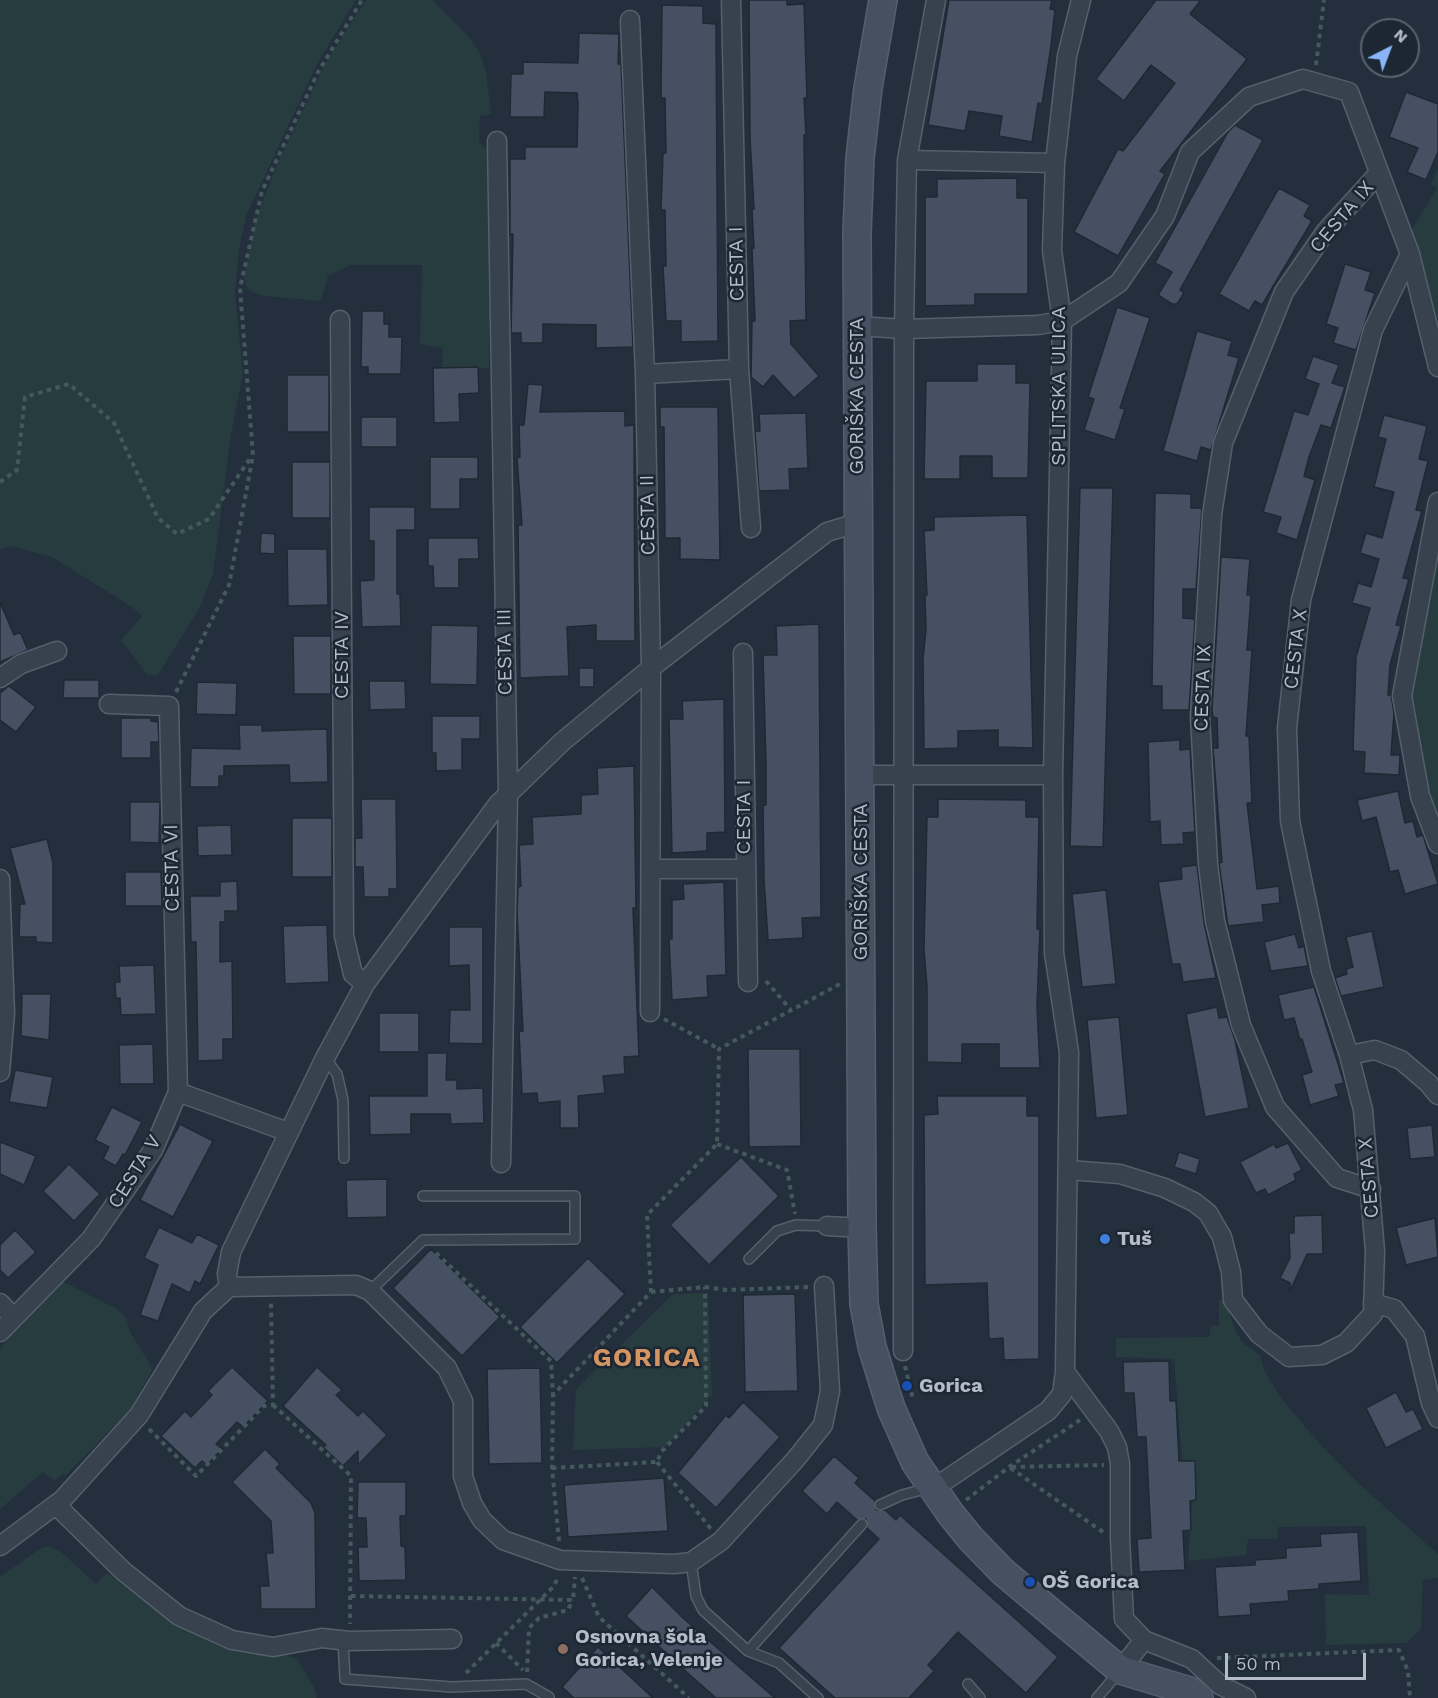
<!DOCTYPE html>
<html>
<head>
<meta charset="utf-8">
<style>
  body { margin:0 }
  #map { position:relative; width:1438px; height:1698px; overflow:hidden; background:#242f3e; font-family:"Work Sans",sans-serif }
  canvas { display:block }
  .north { position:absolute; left:1360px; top:18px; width:60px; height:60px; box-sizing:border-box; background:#1d2633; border:2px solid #59626f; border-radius:50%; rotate:42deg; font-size:16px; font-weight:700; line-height:24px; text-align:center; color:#b4bcc9 }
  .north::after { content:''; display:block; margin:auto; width:21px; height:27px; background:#8ab4f8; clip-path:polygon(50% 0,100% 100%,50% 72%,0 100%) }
  .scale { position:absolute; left:1225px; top:1653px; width:141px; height:27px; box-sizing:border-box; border:3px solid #b4bcc9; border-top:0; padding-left:8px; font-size:18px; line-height:21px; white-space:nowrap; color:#b4bcc9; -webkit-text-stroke:4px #1d2633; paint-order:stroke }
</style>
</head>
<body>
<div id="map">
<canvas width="1438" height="1698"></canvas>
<div class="north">N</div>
<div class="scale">50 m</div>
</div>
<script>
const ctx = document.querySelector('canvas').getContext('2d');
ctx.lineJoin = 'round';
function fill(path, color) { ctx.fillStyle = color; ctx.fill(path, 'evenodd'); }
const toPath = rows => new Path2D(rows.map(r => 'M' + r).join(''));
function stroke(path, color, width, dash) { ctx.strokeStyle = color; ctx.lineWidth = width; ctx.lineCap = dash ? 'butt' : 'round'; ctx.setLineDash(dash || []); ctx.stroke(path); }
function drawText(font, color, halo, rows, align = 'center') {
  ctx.font = font + ' "Work Sans",sans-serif'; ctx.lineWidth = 5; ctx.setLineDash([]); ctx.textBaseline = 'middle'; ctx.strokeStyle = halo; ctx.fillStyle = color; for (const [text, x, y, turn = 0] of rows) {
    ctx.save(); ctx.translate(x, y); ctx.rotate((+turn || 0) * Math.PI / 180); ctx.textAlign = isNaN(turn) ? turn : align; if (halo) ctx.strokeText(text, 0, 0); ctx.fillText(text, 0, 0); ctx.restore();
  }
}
fill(toPath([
  [0,0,356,0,318,62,246,216,239,249,235,294,243,372,231,435,213,574,200,607,158,675,148,675,121,640,142,616,132,607,52,557,11,546,0,549],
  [366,0,432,0,468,36,480,53,486,71,491,114,480,116,479,142,493,155,489,368,442,368,443,348,420,344,422,265,350,265,328,276,321,301,264,296,250,291,246,286,244,276,255,221,276,167,325,64],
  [1438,169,1438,338,1409,234,1437,188,1431,184],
  [1438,529,1438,834,1426,806,1407,694],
  [62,1281,115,1308,126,1317,130,1332,153,1369,130,1410,66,1475,62,1474,55,1481,43,1472,0,1509,0,1349,22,1319],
  [708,1293,712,1395,665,1447,573,1450,576,1389,673,1294],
  [1219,1300,1226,1300,1235,1331,1244,1344,1260,1355,1264,1370,1281,1398,1320,1444,1358,1483,1438,1554,1438,1578,1423,1580,1421,1629,1406,1643,1326,1645,1325,1594,1369,1595,1366,1526,1278,1527,1277,1539,1248,1539,1246,1555,1188,1561,1195,1461,1182,1460,1174,1359,1116,1357,1116,1338,1209,1337,1211,1326,1219,1325],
  [49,1546,60,1551,96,1584,107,1573,170,1621,220,1639,266,1648,297,1659,313,1685,317,1698,0,1698,0,1577,41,1548]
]), '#263c3f');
const building = toPath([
  [749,0,787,0,787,5,804,4,807,98,804,98,806,135,804,135,806,320,790,321,791,344,819,376,794,398,773,375,763,387,751,377,752,321,755,321,752,248,754,248,752,210,754,209,750,138,749,0],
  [949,0,1052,0,1050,9,1055,10,1051,46,1042,104,1038,103,1032,142,999,136,1002,116,969,111,965,131,928,125,949,0],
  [1156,0,1201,0,1190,14,1247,59,1160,171,1165,174,1118,256,1074,232,1118,149,1123,151,1175,83,1151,65,1124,101,1096,79,1156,0],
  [662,5,703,6,703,23,716,24,718,341,681,342,681,321,666,321,663,266,666,266,665,210,661,210,663,153,666,153,665,98,661,98,662,5],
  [579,33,619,34,618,64,621,64,633,347,596,348,596,325,543,324,543,343,521,343,521,333,511,333,513,234,510,234,510,159,525,159,525,147,577,147,578,104,577,93,545,92,544,117,510,117,511,74,523,74,523,62,578,63,579,33],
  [1406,92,1438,104,1438,152,1426,180,1407,172,1418,148,1389,137,1406,92],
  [1235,125,1263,140,1180,290,1184,293,1177,304,1172,304,1158,295,1172,272,1155,263,1228,132,1235,125],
  [1017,178,1017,198,1028,198,1028,294,975,294,975,305,925,306,925,197,937,197,937,179,1017,178],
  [1279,188,1310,205,1304,216,1312,221,1262,305,1255,301,1249,311,1219,294,1279,188],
  [1345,264,1371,272,1365,290,1375,293,1356,350,1333,343,1338,328,1326,324,1345,264],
  [1117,307,1150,318,1120,408,1125,409,1115,440,1084,430,1094,399,1088,397,1117,307],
  [362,311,384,311,384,324,389,324,389,337,402,337,401,374,368,374,368,367,361,367,362,311],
  [1197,331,1232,341,1228,355,1239,358,1211,450,1201,447,1197,461,1163,451,1197,331],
  [1313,356,1339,365,1332,383,1345,387,1331,428,1321,425,1309,457,1304,476,1315,480,1297,540,1276,533,1281,517,1263,512,1294,411,1308,415,1319,384,1305,379,1313,356],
  [977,364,1016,364,1016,383,1030,383,1028,478,992,478,992,456,960,456,960,479,924,479,926,381,977,381,977,364],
  [478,367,479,393,459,394,460,422,434,423,433,368,478,367],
  [287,375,329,375,329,432,287,432,287,375],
  [528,384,543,385,540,412,625,411,625,426,634,425,635,641,596,641,596,625,567,627,569,676,520,678,518,525,522,525,517,458,520,457,519,425,524,425,528,384],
  [660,407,718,407,720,560,680,559,680,538,665,538,664,427,660,427,660,407],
  [806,413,808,468,789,469,790,490,759,491,755,431,760,431,759,414,806,413],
  [1384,415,1427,426,1419,459,1428,461,1416,510,1422,511,1403,578,1409,579,1396,625,1401,626,1390,665,1388,695,1391,695,1394,713,1391,755,1400,755,1399,775,1364,773,1365,752,1353,751,1356,657,1370,608,1352,603,1358,583,1371,587,1379,559,1360,553,1366,533,1382,538,1394,492,1374,487,1386,439,1378,437,1384,415],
  [361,417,397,417,397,447,361,447,361,417],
  [430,457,478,457,478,479,460,479,460,509,430,509,430,457],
  [292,462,330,462,330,518,292,518,292,462],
  [1080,488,1113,488,1103,847,1070,846,1080,488],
  [1155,493,1191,494,1191,508,1202,508,1196,589,1183,589,1183,618,1195,619,1189,710,1162,710,1162,686,1152,686,1155,493],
  [369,507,415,507,415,530,397,530,397,594,400,594,401,626,362,627,360,581,374,580,374,541,369,541,369,507],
  [1027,515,1033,748,998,747,998,730,958,731,958,748,924,749,923,659,926,630,925,595,927,595,924,531,934,530,934,517,1027,515],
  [261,533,275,534,275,554,260,553,261,533],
  [428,538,478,538,479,559,459,559,459,588,434,588,433,566,428,566,428,538],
  [287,549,327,549,328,605,288,606,287,549],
  [1221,557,1250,559,1247,595,1251,595,1247,650,1252,650,1246,736,1249,736,1252,803,1247,803,1257,889,1279,886,1280,903,1262,905,1264,922,1228,926,1219,863,1222,862,1213,748,1218,748,1217,718,1213,717,1212,710,1221,557],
  [0,602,14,635,20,632,28,650,0,662,0,602],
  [819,624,821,917,802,918,803,938,768,940,764,879,763,805,766,805,766,764,763,655,777,655,776,626,819,624],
  [431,625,478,626,477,685,430,684,431,625],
  [293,636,331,636,331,694,294,694,293,636],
  [579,668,594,668,594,687,579,687,579,668],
  [64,680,99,680,99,698,63,698,64,680],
  [369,681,405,681,406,709,370,710,369,681],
  [197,682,237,683,236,715,196,714,197,682],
  [9,686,36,707,16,732,0,720,0,693,9,686],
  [724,699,725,832,707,833,707,851,672,853,669,719,683,719,682,701,724,699],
  [432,716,480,716,480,739,462,739,462,770,436,771,436,753,432,753,432,716],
  [121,718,151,718,151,721,158,722,159,742,151,742,151,758,121,758,121,718],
  [239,725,262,725,262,731,327,729,328,782,290,783,289,765,224,766,224,776,219,776,219,787,190,787,191,748,240,749,239,725],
  [1180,740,1180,750,1190,749,1195,832,1183,833,1184,844,1161,845,1160,821,1150,822,1148,742,1180,740],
  [634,766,636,908,633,908,639,1056,624,1057,625,1074,603,1076,605,1093,578,1096,579,1128,560,1128,560,1101,538,1103,537,1093,522,1094,519,1031,523,1031,517,912,518,887,521,886,519,845,533,844,532,817,581,814,581,795,598,794,597,768,634,766],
  [1398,791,1405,823,1413,821,1417,837,1423,835,1438,884,1405,894,1398,870,1390,872,1376,817,1362,821,1357,800,1398,791],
  [361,799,396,799,397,889,389,889,389,897,364,897,363,867,355,867,355,838,362,838,361,799],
  [938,799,1026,800,1026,817,1039,817,1037,929,1040,929,1037,1006,1040,1068,999,1068,999,1044,962,1044,962,1063,927,1062,927,986,924,949,927,817,938,817,938,799],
  [130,802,160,802,159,843,130,842,130,802],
  [292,818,332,818,332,877,292,877,292,818],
  [231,825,232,855,198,856,197,826,231,825],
  [47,839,53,863,53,943,36,942,36,937,19,937,20,904,25,904,10,848,47,839],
  [1197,865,1204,923,1216,978,1183,982,1180,964,1172,964,1158,882,1182,879,1181,867,1197,865],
  [125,872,161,872,162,906,125,906,125,872],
  [237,881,238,911,225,911,225,922,220,922,220,962,232,961,233,1039,223,1039,223,1060,198,1061,196,942,191,942,190,896,220,896,220,882,237,881],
  [724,882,726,975,707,976,708,997,672,1000,669,939,672,939,672,900,684,899,683,884,724,882],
  [1106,890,1116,984,1082,987,1072,894,1106,890],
  [327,925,329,982,285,984,283,926,327,925],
  [449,927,483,927,483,1044,449,1043,450,1010,470,1010,469,965,449,966,449,927],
  [1372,931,1384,987,1341,996,1335,978,1347,974,1346,969,1353,967,1346,937,1372,931],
  [1295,934,1299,948,1304,946,1308,966,1271,971,1264,942,1295,934],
  [154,965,156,1014,121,1015,120,998,116,999,115,982,120,982,119,966,154,965],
  [1314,987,1344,1083,1335,1085,1339,1096,1310,1105,1302,1075,1312,1072,1302,1039,1300,1040,1294,1018,1284,1020,1278,995,1314,987],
  [22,994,51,994,49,1040,21,1036,22,994],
  [1217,1007,1219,1018,1227,1017,1235,1040,1249,1108,1205,1117,1186,1014,1217,1007],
  [379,1013,419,1013,419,1052,379,1052,379,1013],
  [1119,1017,1128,1115,1096,1118,1087,1020,1119,1017],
  [153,1044,154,1084,120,1084,119,1045,153,1044],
  [748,1049,800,1049,801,1146,749,1147,748,1049],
  [427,1053,447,1053,446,1080,457,1080,457,1089,483,1088,484,1123,451,1124,450,1114,411,1114,411,1134,370,1135,369,1096,427,1096,427,1053],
  [15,1070,53,1077,47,1108,9,1102,15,1070],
  [937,1096,1027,1096,1027,1116,1039,1116,1039,1359,1004,1360,1003,1338,989,1339,987,1283,925,1285,924,1115,938,1114,937,1096],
  [112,1107,142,1122,125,1155,123,1154,116,1166,103,1159,109,1147,95,1140,112,1107],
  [180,1124,213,1141,173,1217,140,1200,180,1124],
  [1432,1125,1435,1157,1410,1159,1407,1128,1432,1125],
  [0,1142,36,1156,24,1185,0,1174,0,1142],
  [1288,1143,1302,1170,1294,1174,1296,1180,1268,1195,1265,1189,1256,1193,1240,1162,1274,1144,1276,1148,1288,1143],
  [1179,1152,1200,1159,1196,1174,1174,1167,1179,1152],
  [741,1157,779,1196,709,1265,670,1225,741,1157],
  [69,1164,100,1194,74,1221,43,1191,69,1164],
  [387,1179,387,1217,347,1218,346,1180,387,1179],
  [1322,1215,1323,1254,1307,1254,1290,1291,1290,1283,1280,1278,1290,1258,1289,1233,1294,1233,1294,1216,1322,1215],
  [1435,1218,1438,1257,1406,1265,1396,1228,1435,1218],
  [159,1227,192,1243,197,1234,219,1245,200,1284,195,1281,190,1293,172,1284,158,1321,140,1315,158,1265,144,1258,159,1227],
  [15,1230,36,1252,8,1278,0,1270,0,1245,15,1230],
  [431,1249,500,1317,462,1356,393,1288,431,1249],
  [588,1258,625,1294,557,1363,520,1327,588,1258],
  [795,1294,798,1391,745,1392,743,1295,795,1294],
  [1169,1361,1170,1401,1176,1401,1179,1461,1195,1461,1196,1500,1190,1501,1191,1530,1183,1531,1185,1570,1139,1572,1137,1539,1151,1538,1146,1437,1137,1437,1134,1393,1124,1393,1123,1362,1169,1361],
  [232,1367,268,1401,243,1427,237,1422,216,1444,222,1449,207,1465,202,1461,195,1468,161,1436,185,1411,191,1417,212,1395,208,1391,232,1367],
  [317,1367,342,1390,336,1395,358,1416,363,1411,387,1435,358,1465,358,1451,343,1466,323,1447,326,1445,283,1406,317,1367],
  [540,1368,542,1463,489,1464,487,1369,540,1368],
  [1396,1392,1406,1412,1413,1409,1423,1429,1386,1448,1366,1408,1396,1392],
  [743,1402,780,1437,716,1508,678,1473,726,1415,729,1418,743,1402],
  [265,1449,280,1464,276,1468,311,1503,315,1513,316,1609,261,1609,260,1586,269,1586,266,1553,273,1553,271,1521,232,1482,265,1449],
  [834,1456,859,1478,855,1483,875,1501,876,1510,885,1510,896,1520,900,1515,1058,1657,1026,1693,958,1632,928,1665,934,1671,909,1698,835,1698,779,1648,879,1539,867,1528,866,1519,857,1520,837,1502,827,1514,802,1491,834,1456],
  [664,1478,668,1531,568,1537,564,1485,664,1478],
  [358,1482,406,1482,406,1516,400,1516,401,1546,405,1547,406,1580,359,1581,358,1547,367,1547,366,1518,357,1518,358,1482],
  [1358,1532,1361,1581,1319,1584,1319,1589,1288,1591,1289,1601,1250,1604,1251,1615,1218,1617,1215,1567,1255,1565,1255,1560,1286,1558,1286,1548,1321,1546,1320,1534,1358,1532],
  [652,1587,684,1619,775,1698,716,1698,691,1676,626,1616,652,1587],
  [598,1647,653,1698,574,1698,562,1687,598,1647]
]);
fill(building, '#455162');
stroke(building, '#1f2835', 1.5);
const lane = toPath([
  [325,1058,337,1074,343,1100,344,1158],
  [749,1259,777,1231,796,1225,827,1226],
  [370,1291,423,1240,575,1239,575,1196,423,1196],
  [880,1505,902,1495,929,1488],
  [691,1562,696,1596,703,1610,748,1651,779,1663,818,1698],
  [343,1641,345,1679,452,1687,526,1684,549,1697],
  [748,1651,862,1524],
  [968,1684,980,1698],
  [1097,1698,1119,1672]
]);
const street = toPath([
  [731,0,739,369,751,528],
  [630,20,645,374,651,668,650,1012],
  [497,141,508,795,501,1163],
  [907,160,1055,163],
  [340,320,344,936,353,974,365,984],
  [858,326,904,329,1038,325,1062,321,1119,283,1165,216,1190,152,1249,97,1303,79,1349,92,1410,254,1438,367],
  [645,374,739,369],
  [1438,502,1402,696,1420,796,1438,844],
  [743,653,748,982],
  [0,678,21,664,57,651],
  [109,704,169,706,178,1092],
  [860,775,1053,775,1054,953,1069,1052,1065,1372,1062,1394,1048,1411,946,1480,931,1487],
  [1053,775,1062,321,1052,250,1055,163,1067,56,1081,0],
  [652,869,745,869],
  [0,879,5,1014,0,1072],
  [1349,1055,1375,1050,1401,1060,1428,1083,1438,1095],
  [1069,1170,1120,1174,1165,1188,1194,1202,1208,1213,1222,1237,1231,1272,1233,1300,1259,1334,1289,1357,1322,1355,1346,1343,1373,1314,1375,1251,1363,1110,1349,1055,1321,971,1290,821,1287,728,1301,600,1373,330,1410,254],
  [1371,1189,1337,1178,1275,1107,1241,1025,1215,921,1208,864,1200,717,1212,515,1223,443,1284,292,1326,231,1378,174],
  [827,1226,862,1228],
  [229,1287,227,1274,231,1252,325,1058,365,984,498,804,562,742,651,668,827,532,857,523],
  [229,1287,356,1285,370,1291,447,1368,463,1401,463,1476,472,1503,482,1520,503,1540,560,1560,675,1564,691,1562,721,1541,795,1460,823,1425,830,1391,824,1286],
  [0,1303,13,1317],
  [1373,1303,1394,1309,1415,1336,1431,1403,1438,1418],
  [0,1332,91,1239,153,1150,178,1092,288,1132],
  [903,1351,904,329,907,160,936,0],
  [1065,1372,1109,1431,1117,1447,1120,1464,1120,1538,1124,1619,1144,1640],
  [56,1505,123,1571,179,1616,232,1640,273,1647,322,1638,349,1641,452,1639],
  [0,1546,62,1500,139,1415,203,1311,229,1287],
  [1120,1670,1144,1640,1192,1659,1220,1685,1246,1698]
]);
const secondary = toPath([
  [883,0,868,88,860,158,857,233,862,1228,864,1304,872,1347,891,1408,915,1462,950,1513,971,1539,1003,1572,1120,1670,1190,1691,1199,1698]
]);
stroke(lane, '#565f6c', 12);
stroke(street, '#565f6c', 21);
stroke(secondary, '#565f6c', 30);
stroke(toPath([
  [1316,65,1324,0],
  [0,482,17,470,25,397,69,384,114,423,158,518,177,534,209,519,251,457],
  [176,692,229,585,253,455,240,288,262,191,318,72,362,0],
  [766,981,791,1010],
  [664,1019,719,1049],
  [717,1144,787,1170,795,1214],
  [436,1253,551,1361,553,1394],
  [651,1292,705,1287,727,1290,809,1287],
  [905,1366,913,1400],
  [273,1405,351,1476,350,1624],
  [149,1429,196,1476,264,1406,273,1405,271,1303],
  [657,1462,711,1529],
  [552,1468,657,1462,661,1452,706,1406,705,1287],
  [966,1500,1009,1467,1080,1420],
  [1103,1532,1009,1467,1104,1465],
  [559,1541,552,1468,553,1395,651,1292,647,1215,717,1144,719,1049,840,984],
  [582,1578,599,1617,689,1698],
  [351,1596,573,1600,575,1577],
  [496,1643,523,1670],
  [1217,1658,1399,1650,1408,1671,1410,1698],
  [527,1672,529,1628,539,1618,568,1610,573,1600],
  [466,1673,553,1587,558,1578]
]), '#44595c', 4, [4.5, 4.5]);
stroke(lane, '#38414e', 9);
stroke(street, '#38414e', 18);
stroke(secondary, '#465061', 27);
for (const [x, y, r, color] of [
  [1105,1239,6,"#3f7fe0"],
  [907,1386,6,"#1a4fb4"],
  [1030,1582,6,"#1a4fb4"],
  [563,1649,6,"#8d6e63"]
]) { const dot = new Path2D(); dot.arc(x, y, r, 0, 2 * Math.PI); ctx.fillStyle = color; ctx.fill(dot); stroke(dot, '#1d2633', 2); }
drawText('20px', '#b4bcc9', '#1d2633', [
  ["CESTA IX",1342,217,-50],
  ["CESTA I",737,264,-91],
  ["SPLITSKA ULICA",1059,386,-90],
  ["GORIŠKA CESTA",857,396,-90],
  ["CESTA II",648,515,-91],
  ["CESTA X",1296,649,-83],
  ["CESTA III",505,652,-91],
  ["CESTA IV",342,655,-90],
  ["CESTA IX",1203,688,-88],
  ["CESTA I",744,817,-90],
  ["CESTA VI",172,868,-91],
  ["GORIŠKA CESTA",861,882,-90],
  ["CESTA V",135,1172,-58],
  ["CESTA X",1369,1178,-95]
]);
drawText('bold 20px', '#b4bcc9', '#1d2633', [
  ["Tuš",1117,1239],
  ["Gorica",919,1386],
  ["OŠ Gorica",1042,1582],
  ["Osnovna šola",575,1637],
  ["Gorica, Velenje",575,1660]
], 'left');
ctx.letterSpacing = '1.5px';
drawText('bold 26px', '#d59563', '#1d2633', [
  ["GORICA",647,1358]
]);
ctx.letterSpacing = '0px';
</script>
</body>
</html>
